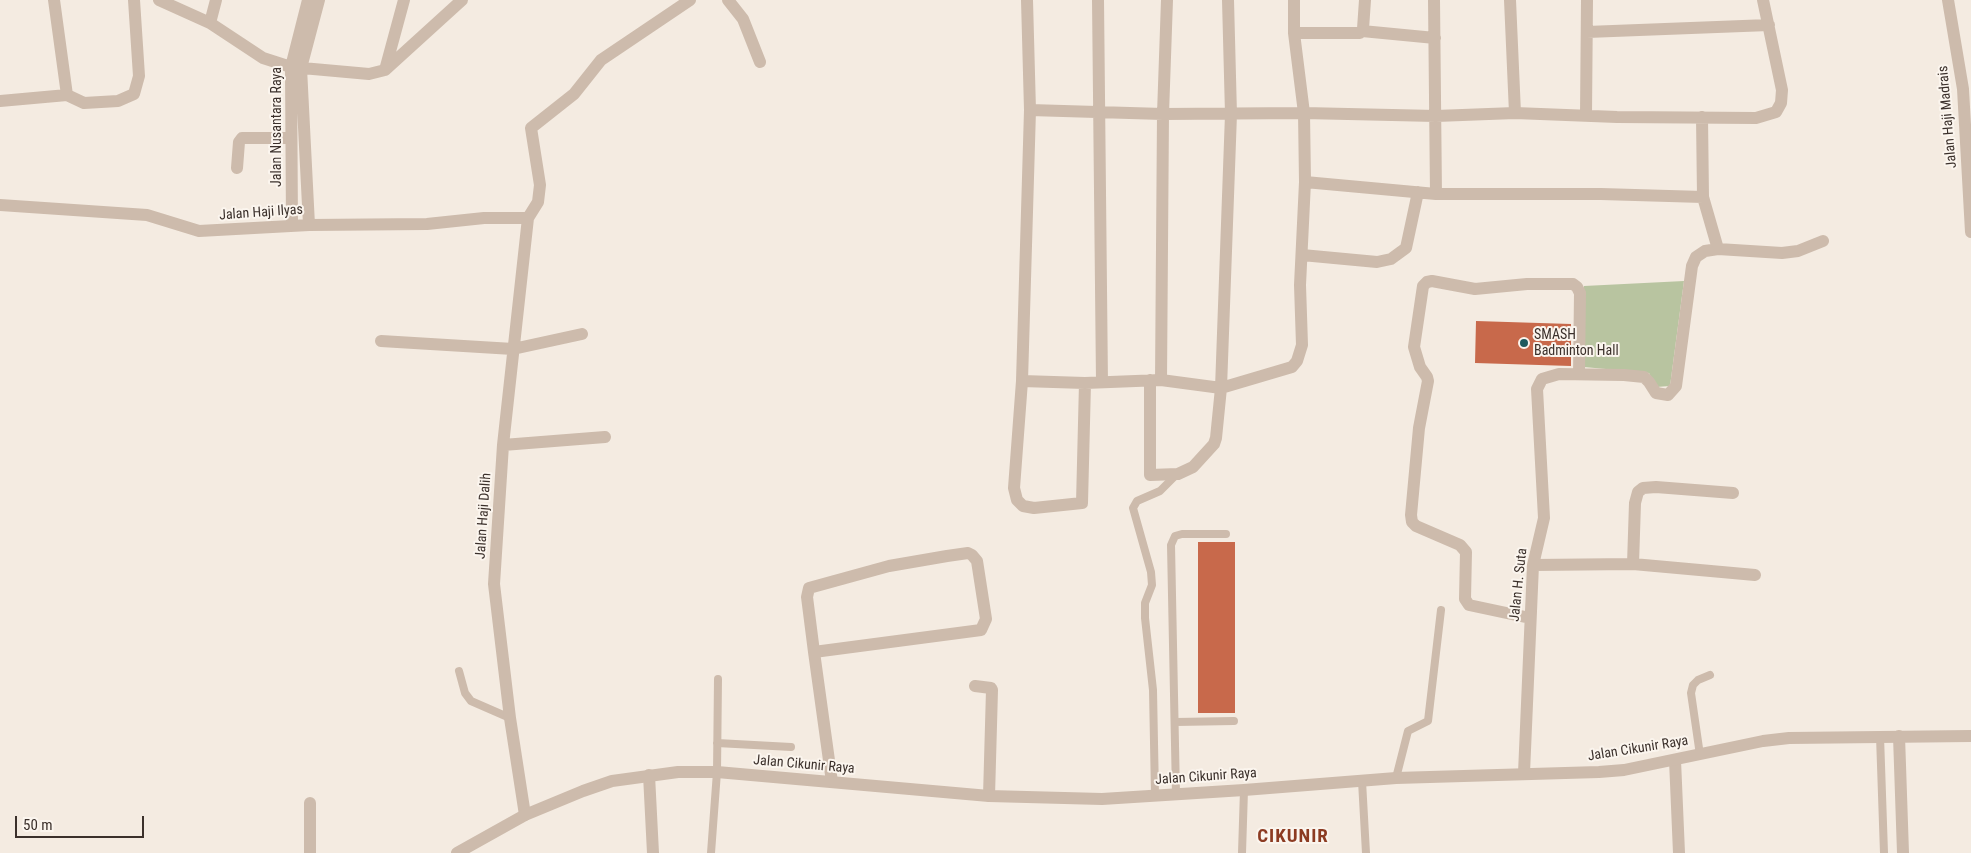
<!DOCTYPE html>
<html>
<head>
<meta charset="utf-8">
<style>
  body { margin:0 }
  #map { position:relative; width:1971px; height:853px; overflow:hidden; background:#f4ebe1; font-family:"Roboto Condensed",sans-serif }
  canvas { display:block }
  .scale { position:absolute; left:15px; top:816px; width:129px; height:22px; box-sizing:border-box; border:2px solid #3b302b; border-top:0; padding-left:6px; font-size:15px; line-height:18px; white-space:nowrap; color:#3b302b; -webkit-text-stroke:4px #fbf5ee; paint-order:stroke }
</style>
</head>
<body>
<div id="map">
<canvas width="1971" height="853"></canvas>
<div class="scale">50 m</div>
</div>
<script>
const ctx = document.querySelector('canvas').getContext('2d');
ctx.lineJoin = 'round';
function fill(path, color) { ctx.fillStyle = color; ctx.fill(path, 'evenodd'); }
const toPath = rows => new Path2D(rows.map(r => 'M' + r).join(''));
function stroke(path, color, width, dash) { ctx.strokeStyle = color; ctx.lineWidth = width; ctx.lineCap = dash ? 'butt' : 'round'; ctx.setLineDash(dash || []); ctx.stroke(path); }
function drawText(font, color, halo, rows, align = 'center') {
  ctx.font = font + ' "Roboto Condensed",sans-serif'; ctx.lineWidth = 4; ctx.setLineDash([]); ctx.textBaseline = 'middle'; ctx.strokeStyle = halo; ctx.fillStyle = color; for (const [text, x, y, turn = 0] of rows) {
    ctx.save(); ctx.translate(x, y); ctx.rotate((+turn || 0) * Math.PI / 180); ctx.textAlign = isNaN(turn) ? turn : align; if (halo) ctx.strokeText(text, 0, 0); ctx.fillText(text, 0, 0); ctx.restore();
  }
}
fill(toPath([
  [1684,281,1670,386,1656,387,1649,373,1584,367,1584,286]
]), '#b8c4a0');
fill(toPath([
  [1476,321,1571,324,1571,366,1475,363],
  [1198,542,1235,542,1235,713,1198,713]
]), '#c8694b');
stroke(toPath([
  [459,671,465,693,471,701,510,718],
  [1176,722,1234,721],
  [1880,736,1884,853],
  [717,743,791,747],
  [1700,755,1691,693,1693,685,1698,680,1710,675],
  [1396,778,1408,731,1428,721,1441,610],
  [1362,781,1366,853],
  [1176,794,1171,545,1175,536,1182,534,1226,534],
  [1155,795,1153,690,1145,618,1145,603,1152,585,1151,572,1133,508,1137,501,1160,491,1176,475],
  [711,853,717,772,718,679],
  [1242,853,1244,790]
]), '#cdbbac', 8);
stroke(toPath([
  [54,0,67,95],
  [159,0,210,23,263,58,291,67,369,74,385,70,462,0],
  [728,0,743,19,760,62],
  [1027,0,1030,110,1022,381,1014,488,1017,500,1023,506,1034,508,1082,503,1085,383],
  [1098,0,1102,382],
  [1434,0,1436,194],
  [1510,0,1515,113],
  [1948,0,1963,89,1971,232],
  [210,23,216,0],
  [1362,31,1435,38],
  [1587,32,1769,25],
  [1294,33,1360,33,1363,29,1365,0],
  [385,70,404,0],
  [0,101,67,95,84,103,118,101,134,94,139,76,134,0],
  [1030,110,1163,114,1304,113,1436,116,1515,113,1617,117,1756,118,1776,112,1781,103,1782,90,1763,0],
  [1586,115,1587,0],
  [237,168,239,142,242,138,290,138],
  [1305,182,1436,194,1601,194,1703,197,1702,117],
  [1703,197,1718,249],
  [0,205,147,215,199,231,309,225,427,224,484,218,528,218],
  [292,225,291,67,308,0],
  [309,225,301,68,319,0],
  [1302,255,1377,262,1391,259,1406,248,1418,192],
  [381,341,513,349,582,334],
  [1150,380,1150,475,1178,474,1193,467,1214,444,1216,438,1221,388,1231,114,1228,0],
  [1161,380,1163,114,1167,0],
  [1022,381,1085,383,1161,380,1221,388,1292,367,1297,361,1302,345,1300,285,1305,182,1304,113,1294,33,1294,0],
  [503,445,605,437],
  [1633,564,1635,503,1638,492,1643,488,1656,487,1733,493],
  [1533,565,1633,564,1755,575],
  [1530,618,1469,605,1465,599,1466,552,1460,545,1416,526,1412,522,1411,515,1419,428,1428,381,1427,377,1420,367,1414,347,1423,286,1427,282,1432,281,1475,289,1527,284,1573,284,1577,287,1580,293,1579,374],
  [814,652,981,630,986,619,977,561,972,555,968,553,947,556,889,566,809,588,807,597,814,652,832,782],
  [975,686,991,688,992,690,989,796],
  [1899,736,1903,853],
  [1675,760,1679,853],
  [1524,773,1533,565,1544,518,1537,389,1542,379,1559,374,1624,375,1644,377,1649,382,1656,393,1668,395,1676,386,1692,266,1696,257,1705,251,1718,249,1782,253,1798,251,1823,241],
  [649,775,653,853],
  [310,803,310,853],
  [525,815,510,718,494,584,503,445,528,218,538,202,540,185,531,128,574,94,601,60,690,0]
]), '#cdbbac', 12);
stroke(toPath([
  [457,853,525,815,583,791,612,781,678,772,717,772,989,796,1102,799,1244,790,1396,778,1599,772,1624,770,1763,741,1789,738,1971,736]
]), '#cdbbac', 12);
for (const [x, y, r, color] of [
  [1524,343,5,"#1f5a5e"]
]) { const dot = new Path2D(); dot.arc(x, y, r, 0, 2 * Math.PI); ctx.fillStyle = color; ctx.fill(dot); stroke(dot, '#fbf5ee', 2); }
drawText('14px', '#3b302b', '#fbf5ee', [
  ["Jalan Haji Madrais",1948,117,-95],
  ["Jalan Nusantara Raya",277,127,-90],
  ["Jalan Haji Ilyas",261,213,-4],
  ["Jalan Haji Dalih",484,516,-86],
  ["Jalan H. Suta",1519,585,-84],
  ["Jalan Cikunir Raya",1638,749,-9],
  ["Jalan Cikunir Raya",804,765,5],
  ["Jalan Cikunir Raya",1206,777,-4]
]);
drawText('14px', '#3b302b', '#fbf5ee', [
  ["SMASH",1534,335],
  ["Badminton Hall",1534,351]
], 'left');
ctx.letterSpacing = '1px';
drawText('bold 19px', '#8c3b22', '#fbf5ee', [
  ["CIKUNIR",1293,837]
]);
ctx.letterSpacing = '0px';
</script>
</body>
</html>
